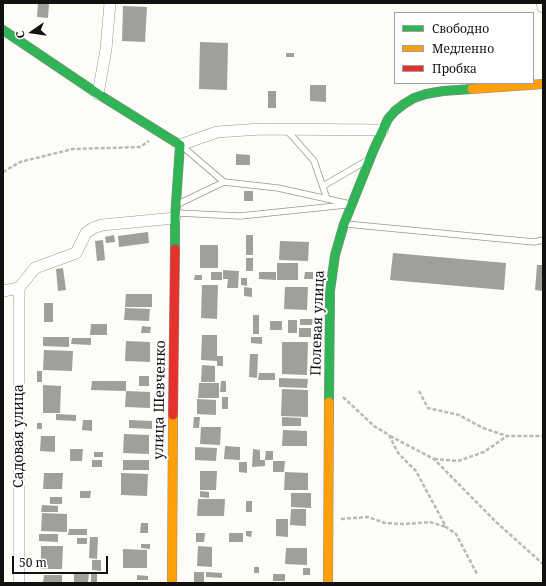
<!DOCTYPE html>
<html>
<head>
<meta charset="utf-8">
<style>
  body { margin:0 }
  #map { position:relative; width:546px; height:586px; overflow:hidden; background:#fdfcf7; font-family:"Noto Serif",serif }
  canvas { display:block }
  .frame { position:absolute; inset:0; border:4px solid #111; pointer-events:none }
  .legend { position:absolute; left:394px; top:12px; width:140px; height:72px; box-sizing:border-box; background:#fff; border:1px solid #a0a0a0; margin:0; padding:5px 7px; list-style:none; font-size:12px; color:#111 }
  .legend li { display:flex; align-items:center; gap:8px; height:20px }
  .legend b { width:20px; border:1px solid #a0a0a0 }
  .north { position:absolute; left:12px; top:12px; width:40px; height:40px; -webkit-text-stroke:3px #fff; paint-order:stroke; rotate:257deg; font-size:11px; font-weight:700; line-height:16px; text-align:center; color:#111 }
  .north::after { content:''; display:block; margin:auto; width:14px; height:18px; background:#111; clip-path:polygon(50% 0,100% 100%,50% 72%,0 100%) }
  .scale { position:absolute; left:12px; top:556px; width:96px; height:18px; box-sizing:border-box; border:2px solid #111; border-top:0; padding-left:5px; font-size:12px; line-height:14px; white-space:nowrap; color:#111; -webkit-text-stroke:3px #fff; paint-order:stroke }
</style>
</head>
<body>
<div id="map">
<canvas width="546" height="586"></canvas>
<div class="frame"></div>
<ul class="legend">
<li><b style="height:5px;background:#30b455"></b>Свободно</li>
<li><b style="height:5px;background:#ff9f0a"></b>Медленно</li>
<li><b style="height:5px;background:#e5322d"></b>Пробка</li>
</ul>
<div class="north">С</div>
<div class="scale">50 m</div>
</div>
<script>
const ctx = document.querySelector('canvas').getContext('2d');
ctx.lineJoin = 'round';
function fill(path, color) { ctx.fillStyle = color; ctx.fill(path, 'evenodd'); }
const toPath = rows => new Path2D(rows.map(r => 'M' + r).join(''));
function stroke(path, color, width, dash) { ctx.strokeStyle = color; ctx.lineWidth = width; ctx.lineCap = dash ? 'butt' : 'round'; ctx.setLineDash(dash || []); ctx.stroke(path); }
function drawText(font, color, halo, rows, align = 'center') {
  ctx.font = font + ' "Noto Serif",serif'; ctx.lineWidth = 4; ctx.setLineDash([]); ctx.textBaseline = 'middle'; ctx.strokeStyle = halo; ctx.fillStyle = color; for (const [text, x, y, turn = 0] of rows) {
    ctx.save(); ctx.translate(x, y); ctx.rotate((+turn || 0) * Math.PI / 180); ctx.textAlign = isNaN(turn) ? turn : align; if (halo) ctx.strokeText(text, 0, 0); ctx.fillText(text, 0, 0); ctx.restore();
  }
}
fill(toPath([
  [38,3,49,3,48,18,37,17],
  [123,6,147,7,145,42,122,41],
  [200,42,228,43,227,90,199,89],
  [286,53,294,53,294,57,286,57],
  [310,85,326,85,326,102,310,101],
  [268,91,276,91,276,108,268,108],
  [236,154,250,155,250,165,236,165],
  [244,191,253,191,253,201,244,201],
  [148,232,149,243,119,247,118,236],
  [114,235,115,242,106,243,105,237],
  [246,235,253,235,253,255,246,255],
  [103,240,105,260,97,261,95,241],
  [280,241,309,242,308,261,279,260],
  [200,245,218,245,218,268,200,268],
  [393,253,506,263,504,290,390,280],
  [246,258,253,258,253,271,246,271],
  [277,263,298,263,298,280,277,280],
  [537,265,543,265,543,291,535,290],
  [63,268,66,290,58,291,56,269],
  [223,270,239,271,238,288,227,288,228,279,223,279],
  [211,272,222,272,222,280,211,280],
  [259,272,276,272,276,280,259,279],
  [305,272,313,272,313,279,304,279],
  [195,275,202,275,202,280,194,280],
  [241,278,247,278,247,286,241,285],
  [202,285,218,285,217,319,201,318],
  [244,287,252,288,252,297,244,296],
  [285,287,308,287,307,310,284,309],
  [126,294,152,294,152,307,125,307],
  [44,303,53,303,53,322,44,322],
  [125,308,150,309,149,321,124,320],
  [253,315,259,315,259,334,253,334],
  [300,319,313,319,312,325,300,325],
  [288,320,297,320,297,333,288,333],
  [270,321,282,321,282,330,270,330],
  [91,324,107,324,107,335,90,335],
  [142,326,151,327,150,333,141,333],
  [299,328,311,328,311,337,299,337],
  [202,335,217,335,217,356,223,356,223,366,217,366,217,361,201,360],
  [43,337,69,337,69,347,43,346],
  [251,337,262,337,262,344,251,343],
  [72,338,91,338,91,345,71,344],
  [126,341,150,342,150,362,125,361],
  [282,342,308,342,307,375,282,374],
  [44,350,73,351,72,371,43,370],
  [250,354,258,354,257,378,249,377],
  [202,365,215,366,215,382,201,382],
  [37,371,42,371,42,382,37,382],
  [259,373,275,373,275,380,258,380],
  [139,376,149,376,149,386,139,386],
  [279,378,308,379,307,388,279,387],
  [92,381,126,381,126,391,91,390],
  [221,381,226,381,226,392,220,392],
  [199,383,219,383,219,398,198,398],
  [43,385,61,386,60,413,43,413],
  [282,389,308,390,308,417,281,416],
  [126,391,150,392,150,408,125,407],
  [222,397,228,397,228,409,222,409],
  [197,399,216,400,216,415,197,414],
  [56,414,76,415,76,421,56,420],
  [194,417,200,417,199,428,193,428],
  [282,417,301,418,301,426,282,426],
  [83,420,92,420,92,431,82,430],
  [129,420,152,421,152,429,129,428],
  [37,423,42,423,42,429,37,429],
  [201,427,221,427,220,445,200,444],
  [283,430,307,431,307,446,282,446],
  [124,434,149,435,149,454,123,453],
  [41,436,55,436,55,452,40,451],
  [225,446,240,447,240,460,224,459],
  [195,447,217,448,216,461,195,460],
  [70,449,83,449,82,461,70,461],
  [253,449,260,450,260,460,265,460,265,466,252,467],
  [266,451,273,451,273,460,265,460],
  [94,452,103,452,103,457,94,457],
  [92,460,102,460,102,467,92,467],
  [123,460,149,460,149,470,123,470],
  [273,461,285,461,284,472,273,472],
  [239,462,247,462,247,473,239,472],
  [200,471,217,471,216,490,200,490],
  [285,472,308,473,308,490,284,490],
  [44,473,63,473,62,489,43,489],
  [121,473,148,474,147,496,121,495],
  [80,491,91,491,90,498,80,498],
  [200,491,209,492,209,498,200,497],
  [291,493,311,493,311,508,291,507],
  [50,497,62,497,62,504,50,504],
  [198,499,225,499,224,516,197,516],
  [246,501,252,501,252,512,246,512],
  [42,505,58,506,58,512,41,512],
  [291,509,306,509,306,526,290,525],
  [42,513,67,514,67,532,41,531],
  [276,519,288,519,288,537,276,536],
  [141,523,148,523,148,533,140,533],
  [69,529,87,529,87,535,68,535],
  [246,531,252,531,251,537,246,536],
  [196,533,205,533,204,542,196,542],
  [229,533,243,533,243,542,229,542],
  [39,534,58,534,58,542,39,541],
  [90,537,98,537,97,559,89,558],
  [77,538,87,538,87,544,77,544],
  [141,544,150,544,150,549,141,548],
  [41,546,63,546,62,569,41,569],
  [198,546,212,547,212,567,197,566],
  [286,548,307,548,307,565,285,564],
  [123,549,147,550,147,568,123,568],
  [92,560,101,560,101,571,92,570],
  [254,567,259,567,259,573,254,573],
  [303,568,310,568,310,575,303,575],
  [74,572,89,573,88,583,74,583],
  [194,572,204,572,204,583,194,583],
  [206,572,222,573,222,578,206,577],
  [91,574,97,574,97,583,91,583],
  [273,574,285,574,285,581,273,581],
  [44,575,62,575,62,583,43,583],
  [137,575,148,576,148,580,137,580]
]), '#a19f9c');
const lane = toPath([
  [286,130,293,137,314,161,327,199],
  [183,147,224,182],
  [323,186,366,161],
  [178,204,224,182,278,188,350,204],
  [177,213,240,216,346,205],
  [346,224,534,242,543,240]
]);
const street = toPath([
  [542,3,543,7],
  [98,94,106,49,110,3],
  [180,145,217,132,261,129,383,130],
  [3,291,19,288,35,268,76,253,86,233,93,228,102,225,175,218],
  [19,583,19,288]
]);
const fast = toPath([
  [3,30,98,94,180,145,175,218,175,249],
  [329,402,330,291,335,255,344,224,374,149,388,119,395,111,404,104,414,98,426,94,443,91,472,89]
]);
const slow = toPath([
  [472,89,543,84],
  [172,583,173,415],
  [328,583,329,402]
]);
const jam = toPath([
  [173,415,175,249]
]);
stroke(lane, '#979795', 7);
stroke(street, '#979795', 12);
stroke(fast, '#8e8d8b', 10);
stroke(slow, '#8e8d8b', 10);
stroke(jam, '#8e8d8b', 10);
stroke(toPath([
  [3,172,20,162,73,149,140,147,149,141],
  [419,391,428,408,459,415,483,428,507,436],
  [343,397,374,426,389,435,398,453,416,471,446,527,456,534,477,574],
  [390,436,434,459,496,522,543,564],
  [434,459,458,461,484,452,507,436,543,436],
  [341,519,368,517,385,523,405,524,430,522,446,527]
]), '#b9b9b8', 2.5, [4, 2]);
stroke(lane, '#fffffe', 5.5);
stroke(street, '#fffffe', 11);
stroke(fast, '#30b455', 9);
stroke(slow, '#ff9f0a', 9);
stroke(jam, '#e5322d', 9);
drawText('14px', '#111', '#fff', [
  ["Полевая улица",318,323,-88],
  ["улица Шевченко",160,400,-89],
  ["Садовая улица",19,436,-90]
]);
</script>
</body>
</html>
